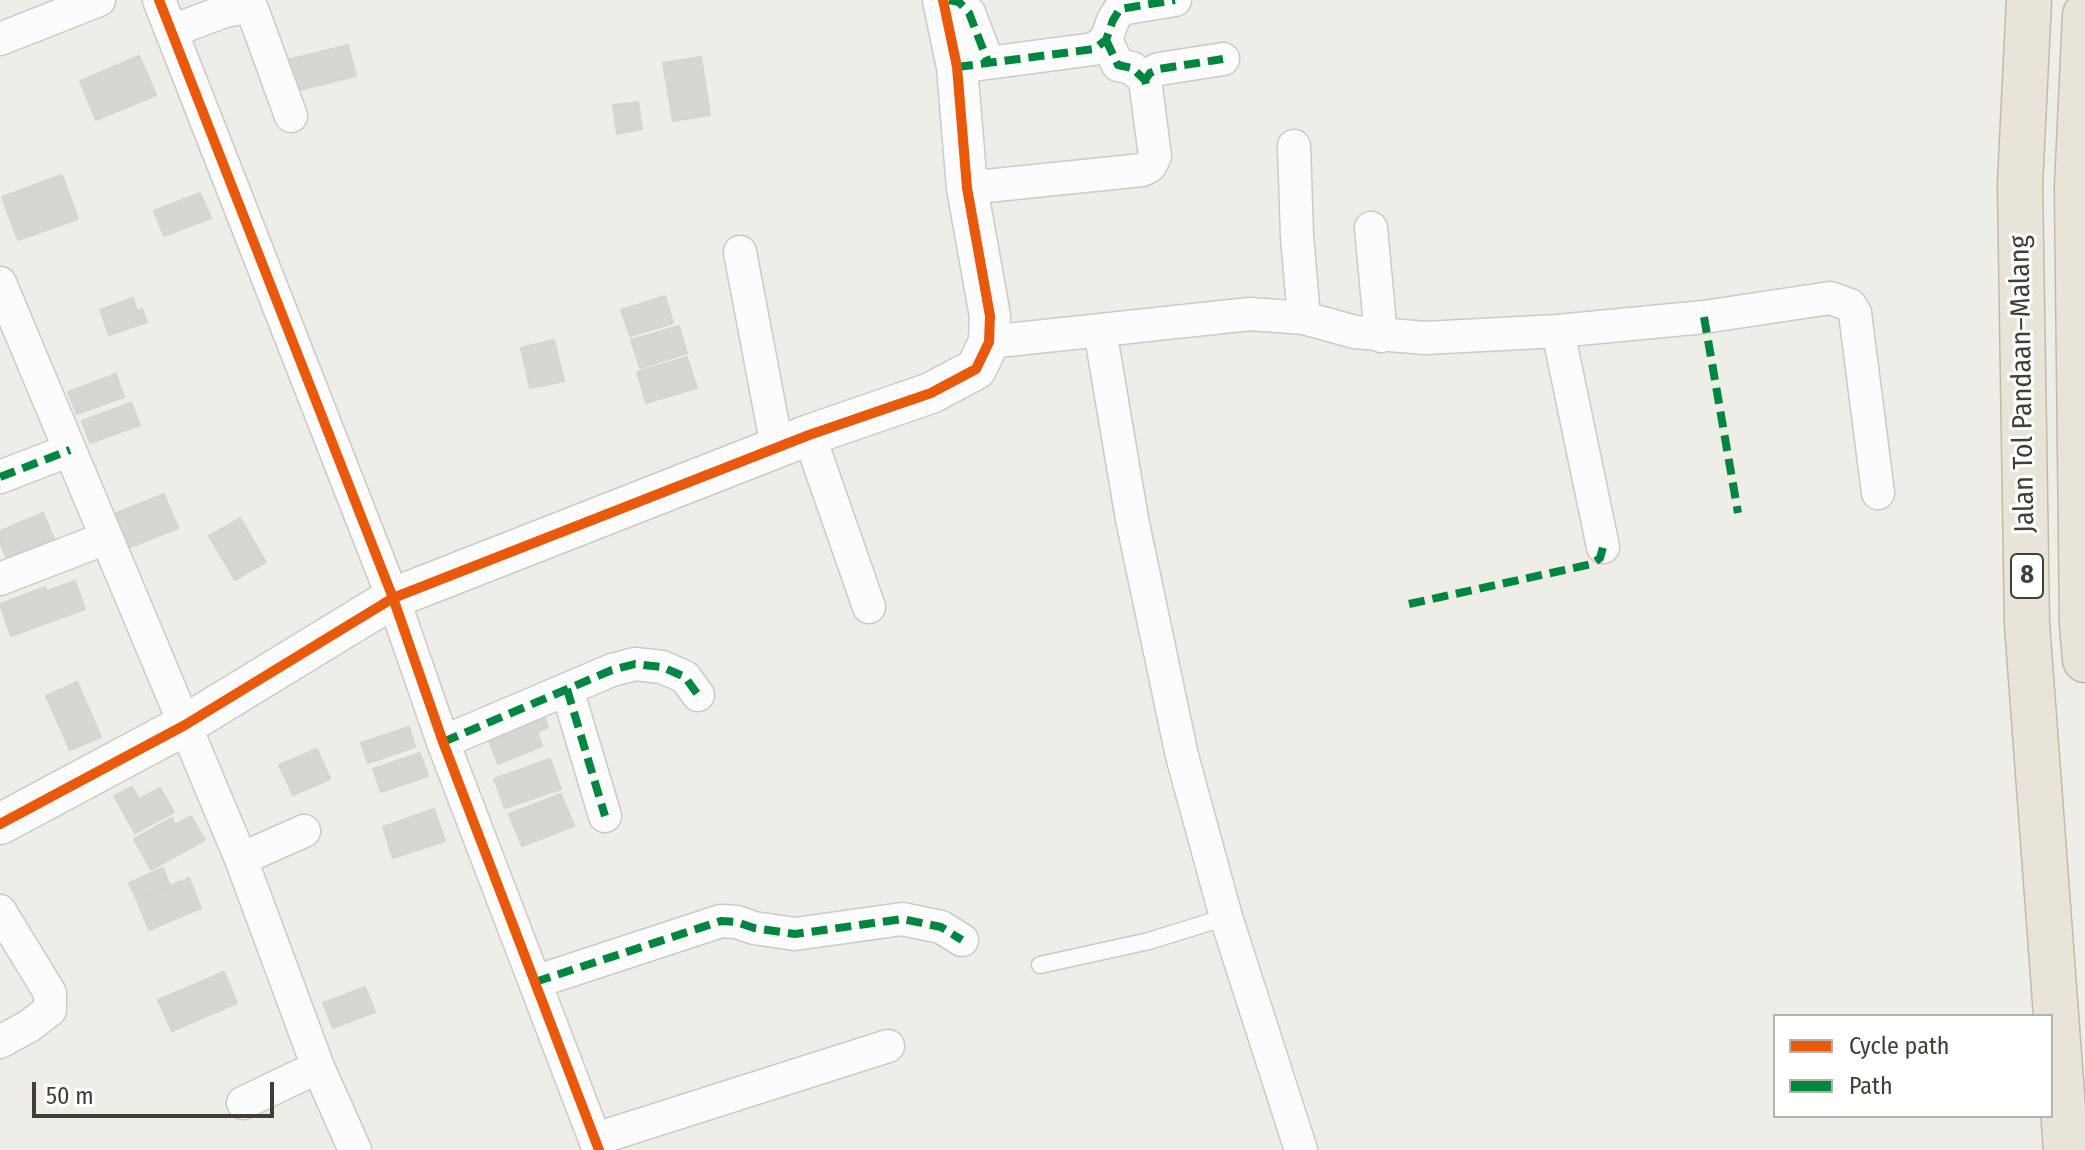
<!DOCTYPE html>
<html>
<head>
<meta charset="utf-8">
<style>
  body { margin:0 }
  #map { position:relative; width:2085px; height:1150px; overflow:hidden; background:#eeede8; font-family:"Fira Sans Condensed",sans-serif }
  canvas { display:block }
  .legend { position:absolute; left:1773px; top:1014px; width:280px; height:104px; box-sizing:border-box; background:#fff; border:2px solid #b4b2ae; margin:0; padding:10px 14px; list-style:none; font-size:24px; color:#433e35 }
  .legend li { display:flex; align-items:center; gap:16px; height:40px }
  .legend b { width:40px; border:2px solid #b4b2ae }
  .scale { position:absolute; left:32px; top:1082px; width:242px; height:36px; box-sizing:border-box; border:4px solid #433e35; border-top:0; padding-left:10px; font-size:24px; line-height:28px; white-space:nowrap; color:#433e35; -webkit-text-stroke:6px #fff; paint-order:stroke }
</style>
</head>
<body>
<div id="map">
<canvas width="2085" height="1150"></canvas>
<ul class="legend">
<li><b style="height:10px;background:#e8590c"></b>Cycle path</li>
<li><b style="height:10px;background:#00873e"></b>Path</li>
</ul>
<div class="scale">50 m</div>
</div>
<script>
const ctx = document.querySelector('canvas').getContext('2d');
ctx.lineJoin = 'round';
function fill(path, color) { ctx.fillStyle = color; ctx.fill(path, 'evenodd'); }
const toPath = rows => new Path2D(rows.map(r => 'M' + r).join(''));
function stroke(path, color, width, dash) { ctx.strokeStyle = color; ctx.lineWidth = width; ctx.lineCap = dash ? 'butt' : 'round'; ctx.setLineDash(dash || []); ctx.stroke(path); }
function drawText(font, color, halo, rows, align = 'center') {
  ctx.font = font + ' "Fira Sans Condensed",sans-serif'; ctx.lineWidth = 6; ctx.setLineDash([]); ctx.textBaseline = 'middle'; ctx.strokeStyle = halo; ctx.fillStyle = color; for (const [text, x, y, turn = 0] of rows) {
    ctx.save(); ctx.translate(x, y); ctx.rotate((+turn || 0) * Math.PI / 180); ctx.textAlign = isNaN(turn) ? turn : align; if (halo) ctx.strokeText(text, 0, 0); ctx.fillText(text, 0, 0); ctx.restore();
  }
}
const building = toPath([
  [348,45,356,76,291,92,283,61,348,45],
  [139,56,156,95,96,120,80,81,139,56],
  [701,57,710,115,673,121,663,63,701,57],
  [638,102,642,129,617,134,613,105,638,102],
  [62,175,78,219,18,240,2,197,62,175],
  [200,193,211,218,164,236,154,211,200,193],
  [665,296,673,323,630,336,621,310,665,296],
  [133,298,137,311,142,309,147,322,109,335,100,310,133,298],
  [679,326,687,353,640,368,631,340,679,326],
  [554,340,564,381,530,388,521,348,554,340],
  [687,357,697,388,646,403,637,372,687,357],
  [116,374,124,397,77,414,68,392,116,374],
  [131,403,140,425,90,443,82,421,131,403],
  [164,494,178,528,128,548,114,514,164,494],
  [43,513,57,546,10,565,0,543,0,531,43,513],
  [240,518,266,562,235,580,209,536,240,518],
  [75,581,85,609,11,636,0,604,45,587,47,591,75,581],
  [77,682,101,737,70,750,46,696,77,682],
  [544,715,548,727,537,732,542,746,498,764,487,736,544,715],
  [409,727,415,747,368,763,361,743,409,727],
  [317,749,330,779,293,795,279,765,317,749],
  [420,753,428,776,381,792,373,769,420,753],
  [550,759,561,789,505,808,494,779,550,759],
  [132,787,139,799,160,788,174,812,135,833,114,796,132,787],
  [561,794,574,826,522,846,509,814,561,794],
  [434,809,445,841,393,858,383,827,434,809],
  [191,816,205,840,151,870,134,839,172,818,175,825,191,816],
  [163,868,170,886,137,900,129,883,163,868],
  [189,878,201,908,149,930,137,900,189,878],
  [224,972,237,1003,172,1031,158,1000,224,972],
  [365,987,375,1012,333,1028,323,1003,365,987]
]);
fill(building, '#d7d6d1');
stroke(building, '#d6d4ce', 2);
const service = toPath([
  [1040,965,1149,941,1226,917]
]);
const minor = toPath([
  [159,0,393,598,443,742,599,1150],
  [949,0,959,2,969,13,988,62],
  [172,31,225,11,248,7,252,9,291,116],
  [0,39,99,0],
  [1106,40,1118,65,1132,68,1145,80],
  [957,67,1094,49,1106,40,1113,20,1120,9,1175,0],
  [1294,146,1297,236,1304,318],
  [967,188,1142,170,1150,166,1155,156,1145,80,1150,73,1159,69,1223,59],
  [1371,228,1381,336],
  [740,252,777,447],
  [0,283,241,859,318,1067,355,1150],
  [1100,330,1132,519,1182,756,1226,917,1301,1150],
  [1558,331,1603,547],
  [989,342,1250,314,1304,318,1355,332,1425,338,1558,331,1704,317,1830,298,1850,305,1855,313,1878,493],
  [809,435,869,607],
  [0,477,70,450],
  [0,579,106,538],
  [567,689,605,816],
  [443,742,612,670,635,664,662,667,685,677,698,695],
  [241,859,304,831],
  [0,911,50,993,50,1010,29,1026,0,1042],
  [535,982,721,921,737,922,754,928,795,934,902,919,941,927,962,940],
  [243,1103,318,1067],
  [596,1139,888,1046]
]);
const tertiary = toPath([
  [0,824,185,725,393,598,809,435,931,393,976,369,989,342,990,316,967,188,957,67,943,0]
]);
const motorway = toPath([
  [2029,0,2020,184,2027,624,2066,1150],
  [2085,15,2077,188,2082,624,2085,660]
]);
stroke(service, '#cccac6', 19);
stroke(minor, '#cccac6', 35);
stroke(tertiary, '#cccac6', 43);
stroke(motorway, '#c3baa6', 47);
stroke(service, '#fcfcfc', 16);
stroke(minor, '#fcfcfc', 32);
stroke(tertiary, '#fcfcfc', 40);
stroke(motorway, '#e9e4da', 44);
stroke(toPath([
  [949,0,959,2,969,13,988,62],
  [1106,40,1118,65,1132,68,1145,80],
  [957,67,1094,49,1106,40,1113,20,1120,9,1175,0],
  [1146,84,1145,80,1150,73,1159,69,1223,59],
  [1704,317,1738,513],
  [0,477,70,450],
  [1409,604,1592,564,1600,558,1603,547],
  [567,689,605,816],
  [443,742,612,670,635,664,662,667,685,677,698,695],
  [535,982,721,921,737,922,754,928,795,934,902,919,941,927,962,940]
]), '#00873e', 8, [16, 8]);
stroke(toPath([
  [159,0,393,598,443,742,599,1150],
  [0,824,185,725,393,598,809,435,931,393,976,369,989,342,990,316,967,188,957,67,943,0]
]), '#e8590c', 10);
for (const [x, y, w] of [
  [2027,576,32]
]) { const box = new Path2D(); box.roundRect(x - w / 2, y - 22, w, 44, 6); ctx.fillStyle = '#fff'; ctx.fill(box); stroke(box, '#433e35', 2); }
drawText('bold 26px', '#433e35', null, [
  ["8",2027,576]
]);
drawText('28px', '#433e35', '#fff', [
  ["Jalan Tol Pandaan–Malang",2023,384,-91]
]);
</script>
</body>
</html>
